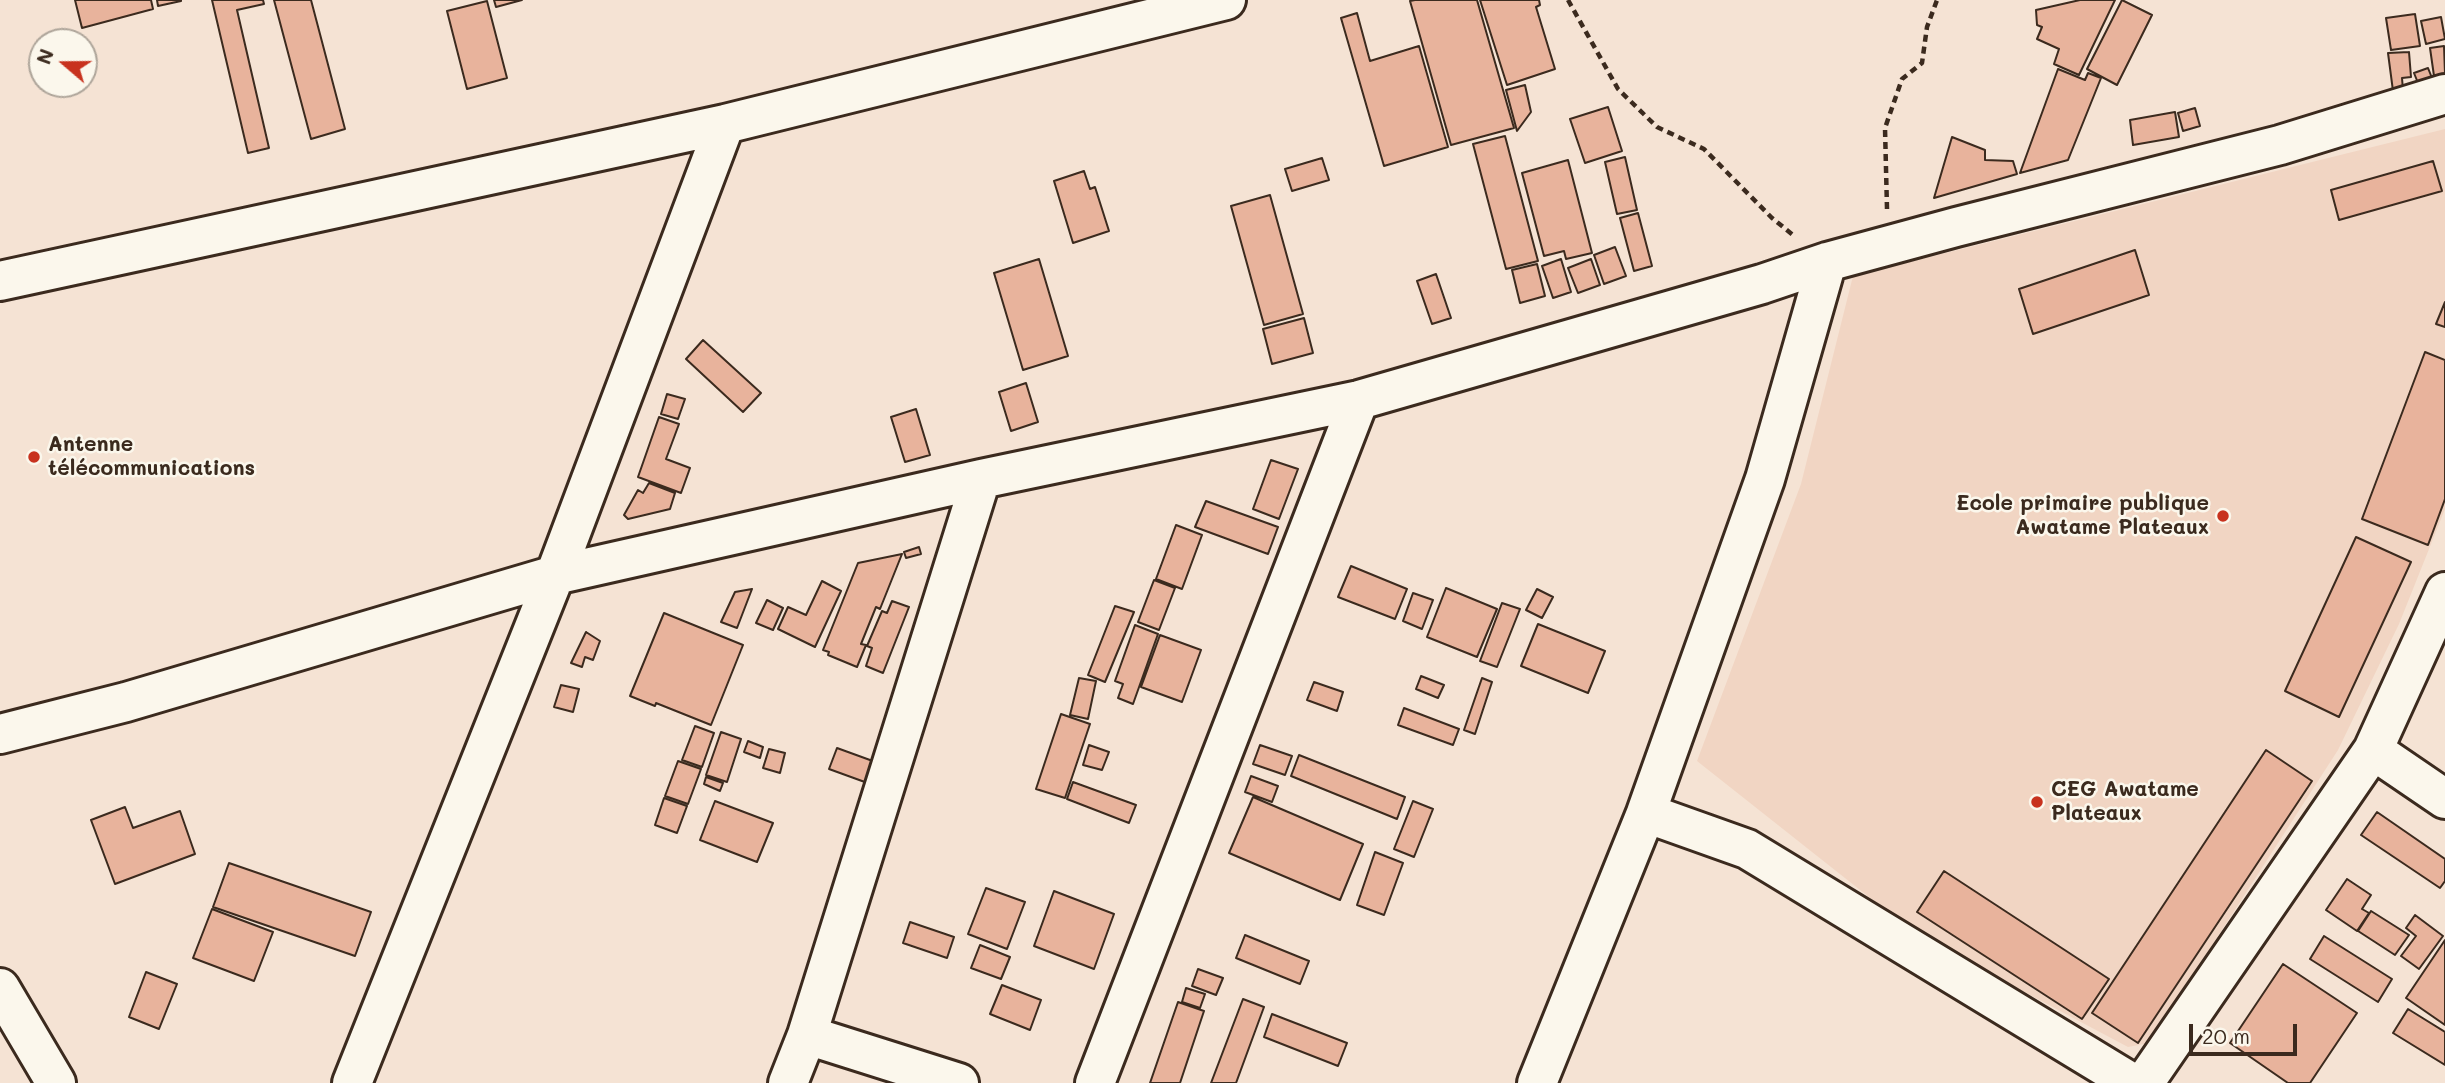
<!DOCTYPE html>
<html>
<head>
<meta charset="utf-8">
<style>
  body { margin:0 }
  #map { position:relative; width:2445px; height:1083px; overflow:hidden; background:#f5e3d4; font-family:Mali,sans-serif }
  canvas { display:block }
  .north { position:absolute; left:28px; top:28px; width:70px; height:70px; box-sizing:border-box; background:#fbf7ec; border:2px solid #aea59a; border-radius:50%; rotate:290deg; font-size:19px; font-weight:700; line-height:28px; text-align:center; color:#3b2a1e }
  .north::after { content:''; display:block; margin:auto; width:24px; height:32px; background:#c8321e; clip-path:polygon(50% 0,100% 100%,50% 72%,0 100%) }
  .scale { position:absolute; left:2189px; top:1024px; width:108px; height:32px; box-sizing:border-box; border:4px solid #3b2a1e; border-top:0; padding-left:9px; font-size:21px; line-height:24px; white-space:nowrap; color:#3b2a1e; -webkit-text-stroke:5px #fbf7ec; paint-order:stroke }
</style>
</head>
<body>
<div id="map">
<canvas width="2445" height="1083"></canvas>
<div class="north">N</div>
<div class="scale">20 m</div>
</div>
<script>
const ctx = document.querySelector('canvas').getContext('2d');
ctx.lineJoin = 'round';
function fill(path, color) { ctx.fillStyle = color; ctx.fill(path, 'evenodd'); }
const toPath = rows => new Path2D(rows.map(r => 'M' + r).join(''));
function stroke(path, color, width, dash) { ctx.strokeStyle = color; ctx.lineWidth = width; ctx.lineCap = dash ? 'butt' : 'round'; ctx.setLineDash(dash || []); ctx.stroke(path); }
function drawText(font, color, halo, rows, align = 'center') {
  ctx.font = font + ' Mali,sans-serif'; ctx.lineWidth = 5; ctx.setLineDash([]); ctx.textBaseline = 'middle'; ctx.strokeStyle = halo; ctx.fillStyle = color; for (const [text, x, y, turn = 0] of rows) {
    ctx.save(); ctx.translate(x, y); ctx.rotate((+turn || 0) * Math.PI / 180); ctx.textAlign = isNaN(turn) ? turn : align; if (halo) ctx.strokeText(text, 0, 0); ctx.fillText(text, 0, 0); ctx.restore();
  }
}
fill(toPath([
  [2445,129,2445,509,2399,624,2338,750,2149,1043,2128,1047,1917,935,1697,761,1801,484,1853,276]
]), '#f1d5c3');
const building = toPath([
  [75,0,151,0,153,9,82,28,75,0],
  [157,0,181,0,181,1,158,6,157,0],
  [212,0,263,0,264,4,237,10,269,148,248,153,212,0],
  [274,0,311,0,345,129,311,139,274,0],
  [494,0,522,0,496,7,494,0],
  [1415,0,1477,0,1514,128,1451,145,1410,1,1415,0],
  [1480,0,1539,0,1540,5,1536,7,1555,69,1507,85,1480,0],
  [2080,0,2115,0,2079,75,2054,64,2059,49,2037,39,2042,27,2037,25,2036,10,2080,0],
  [2122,0,2152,15,2117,85,2087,69,2122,0],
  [487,1,507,78,467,89,447,11,487,1],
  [1357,13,1370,61,1419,46,1448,147,1384,166,1341,18,1357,13],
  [2415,14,2420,46,2391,50,2386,18,2415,14],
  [2441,17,2445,39,2426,44,2421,21,2441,17],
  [2444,46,2445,74,2434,76,2430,48,2444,46],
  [2409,52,2411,77,2402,78,2403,90,2393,91,2388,53,2409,52],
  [2428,68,2432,78,2418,83,2414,73,2428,68],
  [2058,69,2085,80,2088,73,2101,78,2068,160,2020,173,2058,69],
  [1525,85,1531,112,1517,131,1506,90,1525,85],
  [1608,107,1622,151,1585,163,1570,119,1608,107],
  [2195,108,2200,126,2183,131,2178,113,2195,108],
  [2175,112,2179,137,2133,145,2130,120,2175,112],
  [1505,136,1538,261,1506,269,1473,144,1505,136],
  [1952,137,1985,150,1985,160,2013,161,2017,174,1934,198,1952,137],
  [1625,157,1637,210,1617,214,1605,162,1625,157],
  [1322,158,1329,180,1292,191,1285,169,1322,158],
  [1568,160,1592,253,1566,259,1564,251,1544,256,1522,173,1568,160],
  [2433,161,2442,191,2339,220,2331,190,2433,161],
  [1084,171,1090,189,1095,187,1109,231,1073,243,1054,181,1084,171],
  [1270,195,1303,314,1264,325,1231,206,1270,195],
  [1638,213,1652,266,1634,271,1620,218,1638,213],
  [1615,247,1626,276,1604,284,1594,255,1615,247],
  [2135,250,2149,295,2033,334,2019,289,2135,250],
  [1039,259,1068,356,1023,370,994,273,1039,259],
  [1561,259,1571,292,1553,298,1542,266,1561,259],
  [1591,259,1600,285,1578,293,1568,268,1591,259],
  [1537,264,1545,296,1520,303,1512,270,1537,264],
  [1436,274,1451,318,1432,324,1417,281,1436,274],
  [2445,302,2445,327,2436,324,2445,302],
  [1304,318,1313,353,1272,364,1263,329,1304,318],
  [703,340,761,393,743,412,686,359,703,340],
  [2425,352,2445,360,2445,499,2428,545,2362,519,2425,352],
  [1026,383,1038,422,1011,431,999,392,1026,383],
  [667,394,685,399,678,419,661,414,667,394],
  [916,409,930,455,905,462,891,417,916,409],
  [659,417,679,424,666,459,690,468,681,493,638,477,659,417],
  [1271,460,1298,469,1279,519,1253,509,1271,460],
  [649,483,675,493,670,509,628,519,624,515,638,490,643,493,649,483],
  [1206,501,1278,527,1268,554,1195,527,1206,501],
  [1176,525,1202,535,1182,589,1156,579,1176,525],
  [2356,537,2411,562,2339,717,2285,691,2356,537],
  [919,547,921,554,906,558,904,552,919,547],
  [902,554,880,609,876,607,861,644,866,645,857,667,828,655,829,652,823,650,858,563,902,554],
  [1351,566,1407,589,1395,619,1338,597,1351,566],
  [1154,580,1175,588,1159,630,1138,622,1154,580],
  [822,581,841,591,815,647,778,629,788,607,806,615,822,581],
  [1446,588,1497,609,1477,657,1427,637,1446,588],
  [752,589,737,628,721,622,735,592,752,589],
  [1537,589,1553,597,1542,618,1526,610,1537,589],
  [1413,593,1433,600,1422,629,1403,621,1413,593],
  [767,600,783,608,773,630,756,623,767,600],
  [892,601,909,607,883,673,866,666,872,648,867,646,882,611,887,613,892,601],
  [1502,603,1520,609,1497,667,1480,661,1502,603],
  [1115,606,1134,612,1105,682,1088,675,1115,606],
  [664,613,743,645,711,725,656,703,655,706,630,696,664,613],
  [1538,624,1605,651,1588,693,1521,666,1538,624],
  [1135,625,1158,634,1133,704,1118,698,1123,684,1115,681,1135,625],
  [586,632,600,641,593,660,585,657,582,667,571,663,586,632],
  [1160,635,1201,650,1182,702,1141,687,1160,635],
  [1421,676,1444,685,1438,698,1416,689,1421,676],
  [1079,678,1096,681,1088,719,1070,715,1079,678],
  [1482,678,1492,682,1475,734,1464,730,1482,678],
  [1314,682,1343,692,1337,711,1307,700,1314,682],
  [561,685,579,689,573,712,554,707,561,685],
  [1404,708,1459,729,1453,745,1398,725,1404,708],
  [1061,714,1090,724,1065,798,1036,789,1061,714],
  [695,726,714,733,702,767,682,760,695,726],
  [721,732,741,739,727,782,706,775,721,732],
  [748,741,763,747,760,758,744,752,748,741],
  [1089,745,1109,752,1102,770,1083,765,1089,745],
  [1260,745,1292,756,1285,775,1253,764,1260,745],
  [837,748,881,764,873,785,829,769,837,748],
  [769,749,785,753,780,773,763,768,769,749],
  [2266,750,2312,781,2138,1043,2092,1013,2266,750],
  [1299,755,1405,797,1397,819,1291,776,1299,755],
  [678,761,701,769,688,804,665,796,678,761],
  [1251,776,1278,786,1272,802,1245,792,1251,776],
  [706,777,723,783,720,791,704,784,706,777],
  [1073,782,1136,805,1129,823,1067,799,1073,782],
  [1253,797,1363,844,1340,900,1229,853,1253,797],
  [664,798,687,806,677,833,655,825,664,798],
  [715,801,773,823,757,862,700,840,715,801],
  [1413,801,1433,809,1414,857,1394,849,1413,801],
  [125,807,133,828,180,811,195,854,115,884,91,820,125,807],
  [2377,812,2445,859,2445,881,2440,888,2361,835,2377,812],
  [1375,852,1403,863,1384,915,1357,905,1375,852],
  [229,863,371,912,355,956,213,907,229,863],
  [1944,871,2109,979,2082,1019,1917,912,1944,871],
  [2347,879,2371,895,2362,909,2369,913,2357,931,2326,910,2347,879],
  [986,888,1025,902,1007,949,968,934,986,888],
  [1054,891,1114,914,1094,969,1034,946,1054,891],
  [212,909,273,932,254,981,193,958,212,909],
  [2371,911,2409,935,2395,955,2358,931,2371,911],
  [2415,915,2443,936,2419,969,2401,956,2416,936,2406,928,2415,915],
  [910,922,954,937,947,958,903,943,910,922],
  [1245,935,1309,961,1300,984,1236,958,1245,935],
  [2324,936,2392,979,2378,1002,2310,959,2324,936],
  [2445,940,2445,1025,2406,998,2445,940],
  [980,945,1010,957,1001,979,971,968,980,945],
  [2283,964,2357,1013,2310,1083,2288,1083,2230,1043,2283,964],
  [1198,969,1223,978,1216,995,1192,986,1198,969],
  [146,972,177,984,159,1029,129,1017,146,972],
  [1002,985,1041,1000,1030,1030,990,1014,1002,985],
  [1186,988,1205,994,1200,1008,1182,1002,1186,988],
  [1243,999,1264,1007,1236,1083,1211,1083,1243,999],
  [1178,1002,1204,1011,1180,1083,1150,1083,1178,1002],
  [2408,1009,2445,1032,2445,1065,2393,1033,2408,1009],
  [1272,1014,1347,1043,1338,1066,1264,1037,1272,1014]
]);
fill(building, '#e8b39c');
stroke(building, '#3b2a1e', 2);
const street = toPath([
  [0,281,725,124,1226,0],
  [0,734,126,702,555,575,981,479,1359,400,1762,284,1827,262,1956,227,2280,145,2445,94],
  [2373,750,2445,799],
  [1646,813,1747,849,2132,1083],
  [0,988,56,1083],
  [807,1035,959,1083],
  [352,1083,555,575,725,124],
  [788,1083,807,1035,981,479],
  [1095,1083,1359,400],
  [1537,1083,1646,813,1765,479,1827,262],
  [2144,1083,2373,750,2445,592]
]);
stroke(street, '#3b2a1e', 44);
stroke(toPath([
  [1568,0,1618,89,1657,127,1704,149,1772,218,1793,235],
  [1887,209,1885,128,1902,79,1922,63,1927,27,1937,0]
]), '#3b2a1e', 4.5, [7, 5]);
stroke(street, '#fbf7ec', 38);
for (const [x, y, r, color] of [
  [34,457,7,"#c8321e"],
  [2223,516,7,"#c8321e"],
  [2037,802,7,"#c8321e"]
]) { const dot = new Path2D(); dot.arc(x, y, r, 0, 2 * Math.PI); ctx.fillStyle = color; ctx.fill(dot); stroke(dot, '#fbf7ec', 2.5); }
drawText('bold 21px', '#3b2a1e', '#fbf7ec', [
  ["Antenne",48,445],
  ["télécommunications",48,469],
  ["Ecole primaire publique",2209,504,"right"],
  ["Awatame Plateaux",2209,528,"right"],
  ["CEG Awatame",2051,790],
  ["Plateaux",2051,814]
], 'left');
</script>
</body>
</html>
